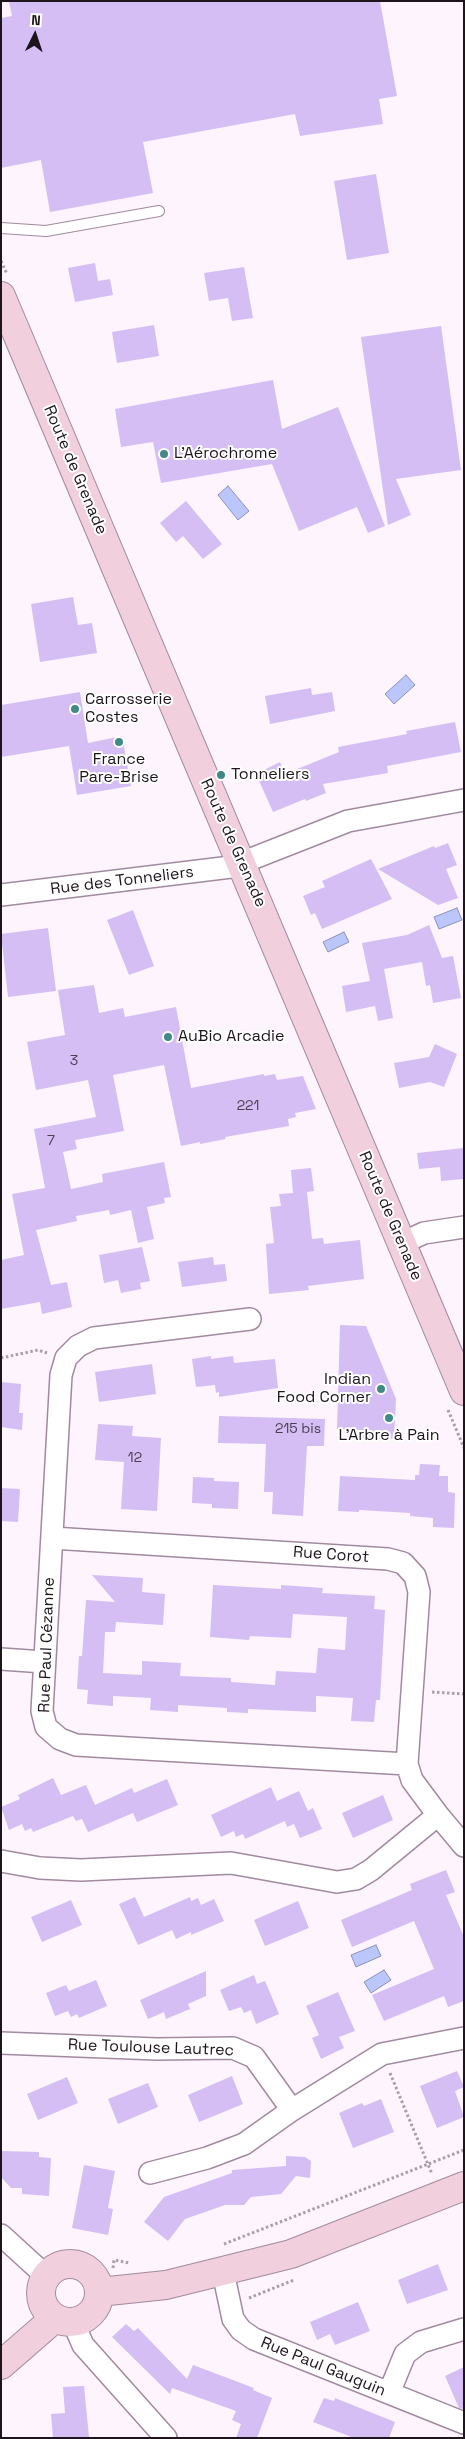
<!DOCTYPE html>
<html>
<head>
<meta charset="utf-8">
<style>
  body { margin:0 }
  #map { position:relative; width:465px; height:2439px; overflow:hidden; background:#fef4fd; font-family:"Space Grotesk",sans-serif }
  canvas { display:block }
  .frame { position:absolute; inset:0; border:2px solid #1d141c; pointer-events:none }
  .north { position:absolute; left:10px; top:10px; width:50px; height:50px; -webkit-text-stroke:4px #fff; paint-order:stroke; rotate:4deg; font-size:14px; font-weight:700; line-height:20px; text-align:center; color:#1d141c }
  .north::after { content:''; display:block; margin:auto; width:18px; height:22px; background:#1d141c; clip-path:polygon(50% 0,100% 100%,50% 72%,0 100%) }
</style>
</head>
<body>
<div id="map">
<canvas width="465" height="2439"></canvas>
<div class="frame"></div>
<div class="north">N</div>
</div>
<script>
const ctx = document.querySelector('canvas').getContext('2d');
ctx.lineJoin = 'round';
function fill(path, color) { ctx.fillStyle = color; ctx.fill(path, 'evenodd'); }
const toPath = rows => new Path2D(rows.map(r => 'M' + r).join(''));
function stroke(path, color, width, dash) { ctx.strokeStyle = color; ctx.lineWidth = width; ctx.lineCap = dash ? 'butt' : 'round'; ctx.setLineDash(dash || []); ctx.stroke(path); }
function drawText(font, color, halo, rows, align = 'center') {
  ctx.font = font + ' "Space Grotesk",sans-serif'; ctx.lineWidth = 4; ctx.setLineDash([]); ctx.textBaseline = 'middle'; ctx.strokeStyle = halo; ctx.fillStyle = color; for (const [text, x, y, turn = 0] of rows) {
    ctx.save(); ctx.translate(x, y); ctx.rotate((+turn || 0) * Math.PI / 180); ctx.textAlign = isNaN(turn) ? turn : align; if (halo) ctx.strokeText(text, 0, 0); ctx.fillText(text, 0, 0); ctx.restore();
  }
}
const water = toPath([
  [228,486,249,511,238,520,218,495,228,486],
  [406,675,415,685,394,704,385,694,406,675],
  [457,908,462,920,439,929,434,917,457,908],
  [344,932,349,942,328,952,323,942,344,932],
  [376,1945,381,1956,356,1967,351,1955,376,1945],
  [384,1970,391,1980,371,1993,364,1982,384,1970]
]);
fill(water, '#bbc6fb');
stroke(water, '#8c91b8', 1);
fill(toPath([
  [9,1,380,1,397,96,379,99,383,124,300,136,295,114,143,142,153,193,50,212,41,160,1,168,1,18,12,16],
  [376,174,389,253,347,260,334,181],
  [95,263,98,281,110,279,113,295,75,302,68,268],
  [244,267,253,318,232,321,228,298,209,301,204,273],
  [154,325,159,356,117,363,112,332],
  [441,326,461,470,396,479,411,515,388,525,361,337],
  [273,380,282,429,338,407,385,526,368,533,357,507,299,531,272,464,161,483,153,442,121,447,115,409],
  [186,501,222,544,203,559,183,536,176,542,160,523],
  [73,597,78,625,92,623,97,653,40,662,31,604],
  [311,688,312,695,332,692,335,711,270,724,265,696],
  [80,692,88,743,122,736,131,786,77,795,69,746,1,757,1,705],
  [455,722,461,752,387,766,388,773,323,784,326,793,306,801,305,799,273,812,256,774,280,762,285,774,339,752,338,747,407,734,406,731],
  [448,843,457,865,446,869,458,898,438,905,378,869,434,846,435,848],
  [371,859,392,899,322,929,315,913,311,915,303,896,325,887,322,881],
  [133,910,154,966,129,975,107,920],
  [429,925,442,958,453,956,461,998,433,1003,430,985,426,986,422,962,384,969,393,1018,378,1021,375,1006,346,1012,342,986,370,981,362,943,407,935],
  [48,928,56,991,8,997,1,934],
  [94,985,99,1013,123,1008,125,1017,176,1007,191,1088,264,1074,264,1076,275,1074,277,1080,303,1076,316,1109,295,1113,296,1117,288,1119,289,1126,225,1137,226,1139,200,1144,200,1142,181,1146,164,1065,113,1075,124,1131,75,1140,77,1149,63,1152,71,1189,103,1182,102,1174,164,1162,171,1197,164,1198,165,1203,147,1207,154,1239,138,1243,131,1210,110,1215,109,1210,76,1216,77,1221,36,1230,51,1285,67,1282,72,1307,42,1314,40,1302,1,1309,1,1260,24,1255,12,1194,45,1188,34,1129,96,1117,88,1080,36,1090,27,1042,65,1035,58,990],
  [435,1044,457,1054,444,1087,430,1082,399,1088,394,1063,429,1057],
  [464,1148,464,1179,441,1181,440,1167,419,1169,417,1153],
  [311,1168,314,1191,307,1192,312,1239,323,1238,324,1244,360,1240,364,1279,308,1286,309,1290,269,1294,266,1244,274,1243,270,1207,281,1206,279,1194,293,1193,291,1170],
  [142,1247,150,1281,140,1283,141,1289,121,1293,118,1280,104,1283,99,1255],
  [213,1257,214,1265,225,1264,227,1281,182,1287,178,1262],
  [340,1325,366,1326,396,1399,394,1439,362,1438,362,1430,337,1429],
  [211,1356,211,1359,233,1356,234,1363,275,1359,278,1388,219,1397,219,1392,216,1393,215,1385,196,1387,192,1359],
  [152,1364,156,1394,99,1402,95,1372],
  [1,1382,21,1384,19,1413,23,1413,22,1430,1,1427],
  [219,1416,325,1419,324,1446,307,1446,303,1516,272,1514,273,1492,264,1492,266,1444,218,1443],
  [98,1424,133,1426,132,1436,161,1438,157,1511,121,1509,124,1462,95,1460],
  [420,1464,440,1465,439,1476,448,1476,448,1492,455,1493,454,1528,433,1527,433,1518,410,1516,410,1513,359,1510,359,1512,338,1511,340,1476,415,1480,415,1475,419,1475],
  [193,1477,214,1478,214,1481,239,1482,238,1509,212,1508,212,1504,192,1503],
  [1,1488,20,1489,18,1522,1,1521],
  [92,1575,143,1578,142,1592,165,1594,163,1625,116,1622,115,1632,105,1632,103,1673,142,1675,142,1661,181,1663,180,1676,231,1678,231,1682,275,1685,276,1671,316,1673,318,1648,345,1650,347,1617,293,1614,291,1638,250,1636,249,1640,210,1637,213,1585,281,1589,281,1585,323,1588,322,1593,375,1596,374,1609,385,1610,380,1700,376,1700,374,1722,351,1721,353,1698,316,1696,316,1712,248,1709,248,1713,227,1712,227,1708,178,1705,178,1712,150,1710,151,1698,113,1696,113,1706,87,1704,88,1690,77,1689,79,1656,82,1656,86,1600,115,1602],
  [53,1778,61,1795,86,1785,95,1805,132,1788,134,1793,167,1779,178,1805,137,1822,133,1813,88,1832,82,1819,76,1821,73,1816,33,1832,31,1828,25,1831,22,1824,9,1830,1,1807,20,1799,18,1795],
  [271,1787,277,1801,299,1791,308,1811,313,1808,322,1829,300,1838,294,1824,287,1827,285,1821,245,1839,243,1834,236,1837,234,1831,221,1837,211,1815],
  [383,1795,393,1820,353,1838,342,1813],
  [446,1870,455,1892,446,1895,464,1937,464,2001,448,2007,444,1996,384,2021,372,1995,434,1969,414,1921,352,1947,341,1920,412,1890,410,1884],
  [135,1897,144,1917,190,1897,191,1901,198,1898,201,1905,214,1899,224,1921,191,1935,191,1932,176,1939,172,1930,138,1945,119,1904],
  [71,1900,82,1925,42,1942,31,1917],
  [298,1901,309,1928,265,1946,254,1920],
  [206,1971,206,1996,188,2004,190,2009,166,2019,164,2012,148,2019,140,2000],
  [254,1975,257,1984,265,1981,279,2014,256,2024,251,2010,244,2013,241,2007,229,2011,220,1990],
  [96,1980,107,2006,79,2018,77,2014,71,2017,68,2011,55,2016,46,1993,66,1985,69,1991],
  [338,1992,355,2031,339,2037,344,2048,321,2059,312,2038,319,2035,306,2006],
  [457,2071,464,2087,455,2091,464,2117,437,2128,420,2086],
  [232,2076,243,2104,199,2122,188,2095],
  [67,2077,78,2103,38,2120,27,2094],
  [148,2083,158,2107,118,2124,108,2099],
  [381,2099,394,2132,353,2148,339,2113,362,2103,364,2106],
  [1,2151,39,2152,39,2157,51,2158,49,2196,22,2194,22,2188,11,2188,1,2177],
  [286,2156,305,2157,311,2161,310,2178,296,2176,281,2194,251,2197,244,2205,225,2205,185,2219,168,2241,144,2222,164,2197,232,2173,232,2170,286,2166],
  [84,2165,115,2171,108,2208,113,2209,108,2235,72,2228],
  [438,2264,448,2290,407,2304,398,2280],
  [358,2302,370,2331,335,2345,330,2334,317,2340,310,2322],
  [126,2324,134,2331,138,2328,187,2379,193,2365,254,2388,253,2390,272,2398,257,2438,236,2438,241,2424,232,2420,236,2411,172,2388,170,2394,112,2337],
  [464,2367,464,2409,459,2408,445,2376],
  [84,2386,89,2437,53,2438,51,2414,65,2413,63,2387],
  [324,2398,334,2401,335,2398,395,2422,389,2438,354,2438,313,2422]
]), '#d4bef3');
const lane = toPath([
  [1,228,46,231,159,211]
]);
const street = toPath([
  [1,895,231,867,348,821,464,800],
  [402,1243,424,1233,464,1227],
  [250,1319,94,1338,78,1346,66,1358,61,1375,42,1711,46,1727,60,1739,76,1745,407,1764,412,1780,438,1815],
  [52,1538,388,1559,403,1563,415,1576,419,1592,407,1764],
  [1,1659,44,1662],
  [1,1861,40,1868,81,1870,231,1863,337,1882,356,1879,371,1870,438,1815,464,1846],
  [1,2043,157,2049,233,2048,254,2057,292,2110,382,2054,464,2038],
  [150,2173,207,2158,244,2144,292,2110],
  [1,2235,46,2276],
  [223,2272,233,2319,241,2330,254,2339,464,2423],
  [73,2322,83,2345,166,2438],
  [389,2393,405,2354,421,2342,464,2329]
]);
const secondary = toPath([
  [1,296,464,1391],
  '41 2293a29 29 0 1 1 58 0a29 29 0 1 1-58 0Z',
  [99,2292,166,2285,291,2254,464,2186],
  [1,2365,55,2318]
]);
stroke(lane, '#a18a9f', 12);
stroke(street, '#a18a9f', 24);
stroke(secondary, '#a18a9f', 30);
stroke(toPath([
  [1,261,7,274],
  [1,1358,38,1350,47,1353],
  [448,1410,464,1448],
  [432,1692,464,1694],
  [390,2073,432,2174],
  [224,2244,464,2150],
  [113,2268,114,2260,130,2263],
  [249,2298,294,2280]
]), '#a99fa8', 3, [2.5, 2.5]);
stroke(lane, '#fff', 10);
stroke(street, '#fff', 21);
stroke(secondary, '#f1cfdd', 28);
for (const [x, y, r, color] of [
  [164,454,5,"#418989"],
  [75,709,5,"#418989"],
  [119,742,5,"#418989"],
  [221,775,5,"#418989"],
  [168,1037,5,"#418989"],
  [381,1389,5,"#418989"],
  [389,1418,5,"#418989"]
]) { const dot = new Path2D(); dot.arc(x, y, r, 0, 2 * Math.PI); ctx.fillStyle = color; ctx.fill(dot); stroke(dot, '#fff', 2); }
drawText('14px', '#4b3e52', null, [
  ["3",74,1061],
  ["221",248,1106],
  ["7",51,1141],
  ["215 bis",298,1429],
  ["12",135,1458]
]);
drawText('16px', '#1d141c', '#fff', [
  ["L'Aérochrome",174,454],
  ["Carrosserie",85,700],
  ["Costes",85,718],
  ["France",119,760,"center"],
  ["Pare-Brise",119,778,"center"],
  ["Tonneliers",231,775],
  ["AuBio Arcadie",178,1037],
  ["Indian",371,1380,"right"],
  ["Food Corner",371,1398,"right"],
  ["L'Arbre à Pain",389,1436,"center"]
], 'left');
drawText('16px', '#1d141c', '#fff', [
  ["Route de Grenade",75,470,67],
  ["Route de Grenade",233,843,66],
  ["Rue des Tonneliers",122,881,-7],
  ["Route de Grenade",390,1216,67],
  ["Rue Corot",331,1555,4],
  ["Rue Paul Cézanne",47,1645,-88],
  ["Rue Toulouse Lautrec",151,2048,2],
  ["Rue Paul Gauguin",323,2367,22]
]);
</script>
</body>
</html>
